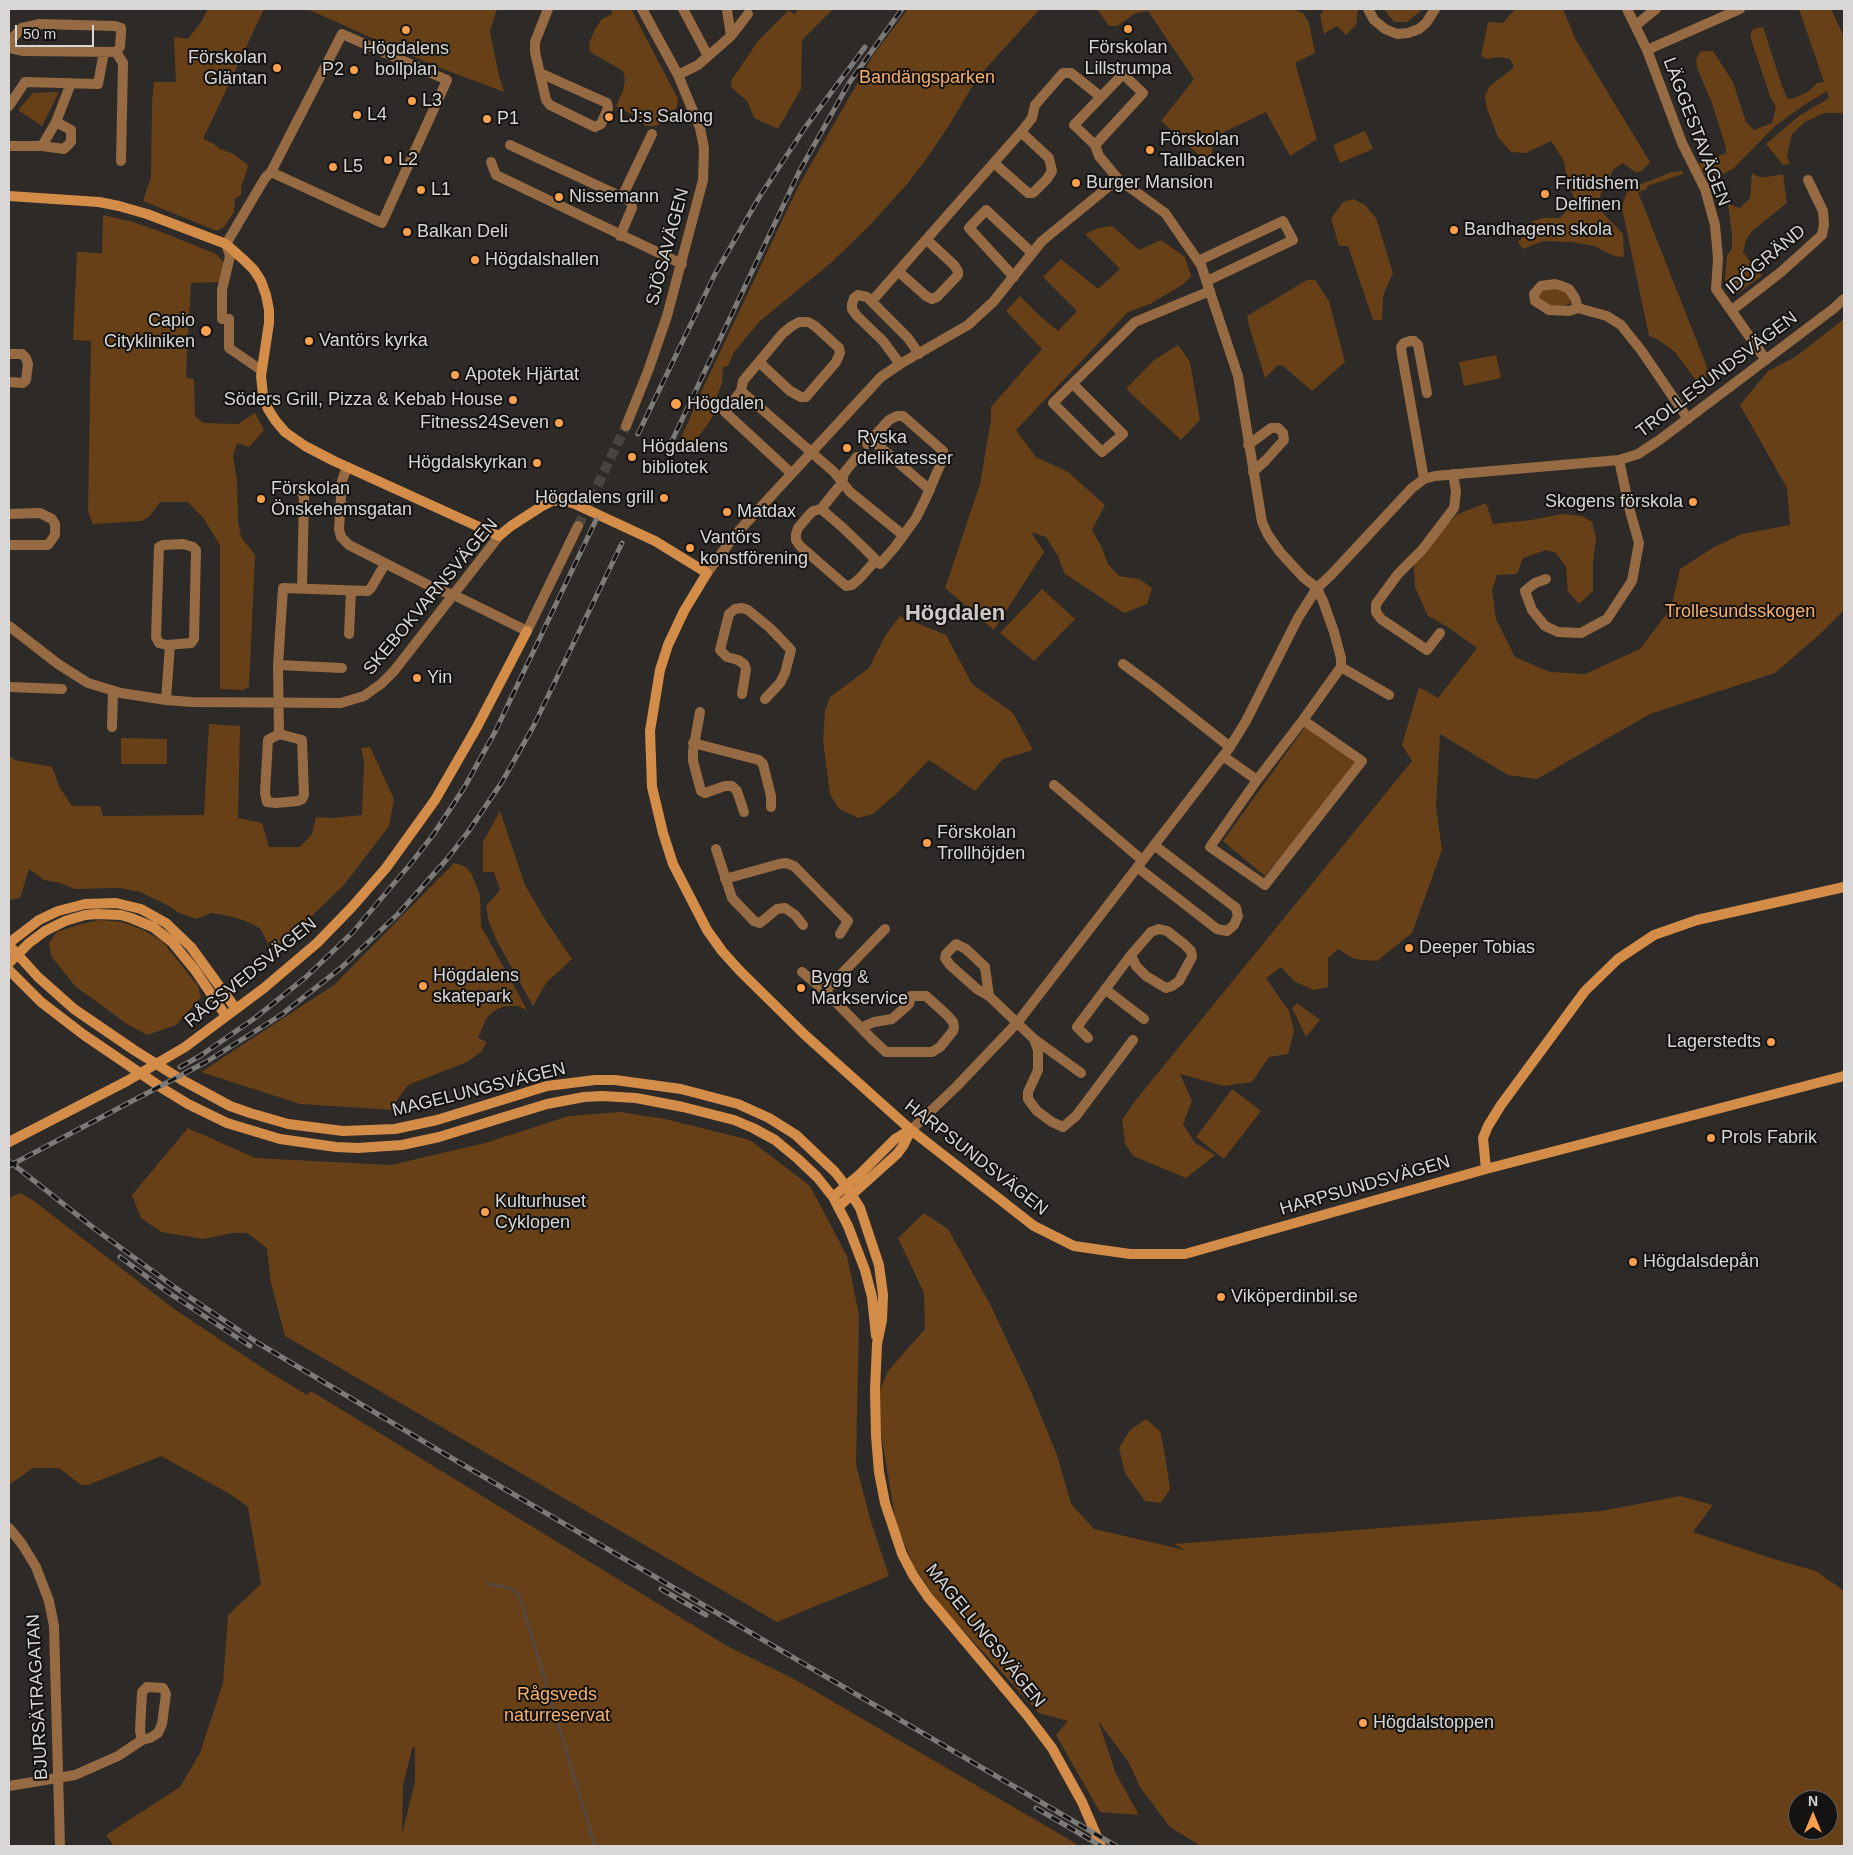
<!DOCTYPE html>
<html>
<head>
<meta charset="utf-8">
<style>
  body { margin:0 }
  #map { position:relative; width:1853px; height:1855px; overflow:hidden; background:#2d2a27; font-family:Arial,sans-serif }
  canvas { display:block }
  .frame { position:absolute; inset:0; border:10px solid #d9d7d5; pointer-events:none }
  .north { position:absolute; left:1788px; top:1790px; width:50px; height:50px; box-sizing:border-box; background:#141311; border:1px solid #63615f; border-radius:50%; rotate:0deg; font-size:14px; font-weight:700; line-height:20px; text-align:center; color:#d9d7d5 }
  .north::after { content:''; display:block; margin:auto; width:18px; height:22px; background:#f8a04b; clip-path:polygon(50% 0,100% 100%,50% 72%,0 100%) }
  .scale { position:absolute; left:15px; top:25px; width:79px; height:22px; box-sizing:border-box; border:2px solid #d9d7d5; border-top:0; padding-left:6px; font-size:15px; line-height:18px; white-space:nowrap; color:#d9d7d5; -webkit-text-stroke:4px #141311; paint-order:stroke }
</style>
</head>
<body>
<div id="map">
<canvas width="1853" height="1855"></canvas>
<div class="frame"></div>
<div class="north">N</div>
<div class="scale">50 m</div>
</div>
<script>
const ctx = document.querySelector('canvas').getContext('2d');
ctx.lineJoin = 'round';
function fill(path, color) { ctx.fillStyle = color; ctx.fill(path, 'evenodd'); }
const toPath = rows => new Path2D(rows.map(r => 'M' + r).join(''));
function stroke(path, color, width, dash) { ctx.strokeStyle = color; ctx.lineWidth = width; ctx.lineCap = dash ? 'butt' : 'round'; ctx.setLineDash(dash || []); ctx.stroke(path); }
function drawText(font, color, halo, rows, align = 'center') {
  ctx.font = font + ' Arial,sans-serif'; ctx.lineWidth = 4; ctx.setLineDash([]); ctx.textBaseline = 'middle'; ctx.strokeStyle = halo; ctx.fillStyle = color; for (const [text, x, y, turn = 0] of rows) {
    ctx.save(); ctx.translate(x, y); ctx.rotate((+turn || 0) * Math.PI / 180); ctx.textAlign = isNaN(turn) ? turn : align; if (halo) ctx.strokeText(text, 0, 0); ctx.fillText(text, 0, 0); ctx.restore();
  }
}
fill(toPath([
  [208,9,264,9,203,139,214,144,220,149,234,154,248,165,247,170,241,187,241,195,235,198,234,212,224,227,217,231,143,201,151,177,152,102,154,82,176,82,174,37,188,39,201,22],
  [307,9,497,9,490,31,498,72,504,92,435,66],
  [612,9,631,9,678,99,677,106,670,117,656,126,645,126,640,119,616,106,623,91,625,80,623,71,590,52,589,44,595,29,602,19,612,14],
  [798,9,833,9,802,40,801,89,778,129,754,118,748,102,732,88,731,81,758,41,788,11,795,14],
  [908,9,1040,9,978,77,948,127,927,158,908,183,870,225,832,262,760,321,734,352,728,366,723,367,722,383,714,404,714,414,708,424,689,448,676,449,703,388,799,185,874,54],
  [1097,9,1148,9,1148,11,1150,9,1294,9,1304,14,1309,23,1315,53,1295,63,1317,139,1290,156,1266,112,1224,132,1212,140,1212,162,1200,156,1161,121,1194,79,1148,11,1136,13,1117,26,1109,26],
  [1325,9,1358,9,1356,25,1346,35,1337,26,1324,34,1320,15],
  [1384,9,1423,9,1407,22,1394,22],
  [1515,9,1563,9,1576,40,1650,162,1642,171,1635,172,1623,163,1614,169,1600,196,1600,210,1623,234,1624,257,1614,256,1594,246,1572,242,1543,241,1523,249,1518,242,1529,230,1533,221,1543,218,1560,218,1575,201,1567,179,1564,161,1551,141,1526,153,1511,152,1498,137,1487,109,1485,96,1490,86,1514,67,1510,59,1499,57,1487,59,1481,56,1488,22,1503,23],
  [1799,9,1831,9,1844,37,1844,113,1824,113,1805,122,1792,134,1787,156,1790,164,1783,165,1766,144,1799,116,1829,98,1827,91,1804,105,1775,126,1733,169,1709,181,1698,164,1726,153,1726,148,1712,103,1697,68,1696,59,1701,51,1713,51,1733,82,1746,122,1754,130,1772,123,1776,107,1770,96,1750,36,1753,29,1763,27,1782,86,1788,99,1794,98,1808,92,1817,83,1824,82],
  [59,92,42,126,18,110,33,93],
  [1365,131,1373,149,1340,163,1333,145],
  [1682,171,1683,174,1647,186,1647,189,1638,192,1707,367,1706,390,1697,382,1675,352,1657,339,1649,336,1622,208,1626,194,1631,188,1672,172],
  [1752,173,1759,177,1767,177,1783,174,1787,203,1752,231,1746,240,1743,252,1762,276,1735,295,1728,291,1725,279,1727,256,1732,248,1732,234,1728,204,1740,208,1750,198],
  [1353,199,1365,205,1376,218,1393,273,1383,296,1382,320,1373,320,1348,246,1339,246,1331,218,1343,202],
  [103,215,130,221,159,231,216,254,223,262,220,282,191,283,186,373,187,378,194,379,195,416,203,423,238,424,255,413,264,430,249,447,237,443,233,456,237,480,238,521,241,537,255,555,249,687,243,690,220,689,220,545,204,519,188,502,160,502,149,517,142,521,93,524,88,512,91,341,73,340,77,252,102,253],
  [1112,226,1139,250,1161,240,1185,257,1191,276,1182,285,1150,304,1128,312,1016,430,1036,457,1068,472,1105,505,1092,530,1101,546,1108,564,1119,576,1139,579,1152,588,1147,604,1124,613,1064,573,1058,556,1046,537,1031,532,1044,552,994,630,945,588,980,484,991,420,991,407,1042,349,1006,311,1020,296,1041,317,1058,331,1077,311,1043,277,1061,259,1098,289,1120,269,1085,234,1098,228],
  [1307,280,1315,280,1329,301,1345,362,1312,391,1283,366,1278,365,1265,378,1250,329,1247,316],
  [1556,287,1571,296,1570,303,1564,307,1553,307,1542,301,1540,297,1538,292],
  [1844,319,1844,610,1820,634,1775,673,1650,714,1537,779,1508,775,1440,734,1436,807,1442,850,1412,933,1377,961,1354,959,1338,949,1328,958,1328,987,1314,990,1295,982,1281,967,1266,978,1289,1011,1294,1031,1288,1054,1269,1057,1252,1082,1224,1086,1180,1074,1192,1101,1183,1124,1195,1143,1215,1155,1186,1178,1133,1156,1125,1144,1122,1120,1135,1101,1412,761,1402,745,1419,687,1438,698,1477,648,1448,627,1428,616,1415,587,1414,565,1437,533,1458,514,1486,503,1493,524,1531,520,1562,514,1582,516,1592,522,1596,538,1593,561,1593,591,1579,604,1568,592,1566,567,1556,553,1546,550,1523,558,1517,574,1497,575,1492,590,1496,619,1515,657,1550,672,1585,674,1640,649,1671,608,1680,569,1714,547,1742,534,1790,525,1787,488,1740,405,1768,371,1795,357],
  [1178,345,1190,362,1200,420,1181,440,1126,389,1154,360],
  [1496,355,1501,378,1464,386,1459,362],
  [1042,589,1075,619,1034,661,1000,633],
  [900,616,946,635,972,684,1013,713,1033,750,1003,759,975,791,929,760,896,794,873,814,858,818,838,808,830,794,823,741,825,711,830,697,869,668,885,636],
  [209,724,240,726,238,818,262,823,269,847,300,847,312,834,316,817,332,818,362,815,364,761,361,748,370,747,394,799,389,826,344,885,295,932,272,951,260,928,243,920,225,915,211,913,196,919,179,913,169,906,140,892,120,888,75,889,60,883,44,880,29,869,20,898,9,900,9,756,15,760,52,767,60,788,72,806,100,806,103,816,204,815],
  [1305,727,1359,762,1265,876,1223,841],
  [121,738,167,739,167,764,121,764],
  [500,811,525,885,546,921,572,959,546,983,533,1006,497,941,489,922,486,906,500,890,494,872,483,872,483,842],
  [454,863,464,866,471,873,480,895,481,926,527,1010,518,1006,506,1006,497,1009,487,1017,478,1038,487,1042,481,1052,467,1062,408,1085,395,1103,394,1110,300,1104,201,1072,334,985],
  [100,920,122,922,143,930,162,941,198,986,201,997,176,1025,147,1035,127,1024,75,986,51,956,49,943,57,932,81,924],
  [1297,1003,1320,1020,1306,1037,1292,1008],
  [1232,1089,1261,1111,1224,1159,1196,1137],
  [620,1112,665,1119,750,1140,810,1186,847,1256,859,1315,856,1464,870,1519,889,1576,777,1622,285,1336,271,1283,267,1248,247,1233,232,1233,203,1239,161,1232,141,1218,132,1195,188,1128,255,1158,391,1165,485,1143,569,1116],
  [20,1193,34,1201,174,1309,269,1372,307,1395,311,1391,727,1646,796,1680,1075,1843,1077,1846,114,1846,106,1835,180,1787,200,1753,223,1683,228,1615,261,1584,248,1507,230,1494,161,1456,88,1485,81,1485,59,1468,33,1468,9,1485,9,1198],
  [415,1746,415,1782,402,1834,403,1786,412,1749],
  [924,1213,948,1229,990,1304,1030,1389,1057,1455,1071,1504,1094,1529,1185,1550,1174,1544,1601,1511,1680,1496,1713,1505,1693,1532,1777,1560,1816,1571,1844,1591,1844,1846,1201,1846,1170,1827,1140,1787,1128,1761,1098,1721,1116,1774,1139,1815,1100,1812,1056,1735,1068,1721,1039,1713,940,1605,914,1566,896,1523,881,1433,878,1395,888,1371,925,1329,924,1293,898,1238],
  [1798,1800,1828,1800,1828,1830,1798,1830],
  [1146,1419,1160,1431,1164,1449,1170,1489,1161,1503,1145,1501,1125,1473,1119,1448,1130,1430]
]), '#684018');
stroke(toPath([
  [488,1584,510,1588,518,1594,522,1604,595,1846]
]), '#564840', 3);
stroke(toPath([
  [578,526,626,426]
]), '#474441', 10, [10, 5]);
stroke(toPath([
  [683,9,708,56],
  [1368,9,1374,20,1385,29,1397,34,1408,33,1419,29,1426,23,1435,9],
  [1627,9,1647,50,1682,143,1705,189,1715,225,1718,258,1716,289,1766,360],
  [727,10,731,36],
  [1636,25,1656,9],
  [9,42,22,28,40,24,115,26,121,28,121,33,120,47,116,52,22,51,9,48],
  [1647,50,1740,9],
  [116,52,123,63,121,161],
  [540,73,607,103,608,108,601,124,595,127,550,105,546,100,535,52,535,42,548,9],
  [678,75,698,65,731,36,748,14],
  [9,106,25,82,98,84,104,52],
  [510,145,622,197],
  [1095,145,1074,125,1123,74,1143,93,1095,145,1099,156,1118,179,1165,213,1201,265,1238,376,1262,522,1268,535,1280,552,1303,577,1317,588,1323,601,1334,632,1341,658,1341,667,1389,695],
  [9,146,42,146,56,122,71,83],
  [42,146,64,149,71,142,71,130,56,122],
  [491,162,496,175,682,264],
  [994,163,1028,193,1033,193,1047,179,1052,171,1049,158,1021,132],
  [620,236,632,208,631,202,622,197,652,134],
  [1198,261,1283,221,1293,240,1207,281],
  [899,272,926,296,932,299,937,297,958,275,958,271,954,265,927,240],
  [1014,277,969,228,986,210,1032,253],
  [872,301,1021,132,1032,118,1035,105,1063,73,1071,73,1101,97],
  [1578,308,1569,311,1549,310,1535,301,1534,294,1541,286,1555,284,1562,286,1569,289,1575,298,1578,308,1607,316,1621,325,1641,350,1688,419],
  [1732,310,1781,272,1822,235,1824,224,1823,211,1808,180],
  [9,354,22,354,26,358,28,364,26,380,23,383,9,382],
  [900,364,883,341,857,316,852,309,852,304,854,298,858,295,867,297,908,338,919,354],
  [261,370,229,348,229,319,222,319,222,290,230,256,226,244,265,178,271,172,342,34,447,80,382,223,271,172],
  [1073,384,1123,434,1102,452,1053,403,1135,322,1210,291],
  [741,391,743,381,783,333,792,326,799,322,808,322,815,326,839,348,840,353,836,362,806,397,801,397,790,391,759,362],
  [626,426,648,371,667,316,703,180,704,148,700,128,678,75,642,9],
  [872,440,930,490],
  [867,444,889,420,897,416,903,416,943,451,944,456,925,500,916,518,895,547,880,564,864,548,841,526,821,509,813,511,809,515,798,528,796,534,796,540,800,546,846,586,852,585,860,578,876,560],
  [1248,445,1271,428,1278,428,1283,433,1284,440,1265,461,1253,472],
  [347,467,342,481,339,529,341,537,349,545,438,590,454,595,527,631,578,526],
  [791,473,725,412,741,391,834,472,850,492,903,535],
  [1424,479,1402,355,1401,347,1404,343,1410,341,1414,341,1418,345,1427,393],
  [300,487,304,498,302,588],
  [821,509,842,483,844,473,857,457],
  [9,514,40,513,52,519,55,524,55,535,48,545,9,545],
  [183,544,193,547,196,550,194,639,191,643,167,645,159,643,156,637,159,547,163,545,183,544],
  [707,573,735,535,881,377,900,364,968,325,993,302,1042,241,1118,179],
  [1546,579,1535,583,1525,591,1532,610,1545,626,1558,632,1581,633,1607,619,1632,581,1639,543,1630,511,1619,460],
  [9,626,58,664,88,683,121,693,166,700,191,702,341,703,364,696,381,684,394,671,499,536],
  [1440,633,1427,650,1381,619,1376,612,1376,604,1398,574,1422,550,1454,508,1456,492,1453,474],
  [349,634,351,591],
  [1123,664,1153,686,1230,747],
  [278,665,342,668],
  [9,687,62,689],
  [742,694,746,669,744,664,738,660,727,657,720,650,729,614,735,609,742,608,748,610,770,628,791,650,785,673,780,683,765,699],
  [166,700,170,645],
  [700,712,693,751,693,761,701,791,705,793,725,786,732,786,737,791,744,812],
  [1303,720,1362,761,1265,885,1210,847,1257,780,1303,720],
  [1303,720,1341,667],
  [112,727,113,691],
  [279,734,302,740,304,795,302,799,298,801,276,803,267,802,265,793,268,740,279,734,278,665,283,588,368,591,371,588,385,564],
  [693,743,759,760,763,764,771,796,771,807],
  [1223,756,1257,780],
  [1054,785,1142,860],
  [716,849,732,898,754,921,760,923,777,909,785,908,795,915,803,925],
  [1137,867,1217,929,1227,931,1234,925,1238,916,1236,908,1154,845],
  [725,879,779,864,786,863,794,866,848,921,840,934],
  [802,972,825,991,872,1039,886,1052,932,1052,940,1047,953,1031,954,1027,953,1022,947,1015,926,996,911,996,909,1004,892,1019,874,1022,867,1025,862,1029],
  [1105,989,1144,1019],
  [825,991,885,929],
  [989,996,985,967,966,949,956,944,946,954,945,958,950,965,977,989,989,996,1034,1039,1081,1073],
  [1088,1038,1077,1027,1131,955,1136,966,1146,976,1166,988,1172,986,1179,981,1192,957,1191,951,1184,944,1167,931,1159,929,1151,932,1131,955],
  [1034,1039,1038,1050,1038,1070,1028,1092,1028,1099,1037,1111,1052,1122,1063,1127,1076,1116,1133,1040],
  [911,1130,956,1087,1017,1023,1230,747,1246,721,1298,618,1317,588,1331,575,1412,488,1424,479,1435,476,1619,460,1638,454,1658,441,1833,309,1844,299],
  [9,1528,22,1544,36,1567,49,1601,54,1626,60,1846],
  [9,1786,75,1775,118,1756,142,1740,150,1738,158,1733,162,1724,166,1694,163,1688,147,1687,142,1692,140,1731,142,1740]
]), '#966a42', 10);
stroke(toPath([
  [9,196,99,202,119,206,147,214,226,244,245,261,254,270,261,281,266,295,269,310,269,323,261,376,263,395,268,409,275,420,285,432,305,446,334,461,499,536,511,526,542,506,552,501,562,500,575,504,655,541,707,573,684,611,668,645,660,670,650,731,652,787,663,833,673,864,707,930,722,951,740,971,805,1035,911,1130,1034,1226,1074,1246,1130,1254,1185,1254,1486,1169,1844,1076],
  [9,943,39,920,58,911,85,904,116,903,141,909,166,923,191,947,236,1009],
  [9,945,38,977,74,1009,134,1050,182,1080,230,1106,250,1113,288,1124,343,1131,395,1129,437,1120,547,1086,595,1080,615,1080,681,1089,738,1104,769,1118,796,1135,835,1172,846,1186,860,1208,879,1265,883,1295,882,1320,877,1344,875,1390,876,1436,879,1472,885,1503,902,1554,913,1575,928,1597,1027,1715,1052,1748,1082,1802,1101,1846],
  [9,963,29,943,45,931,65,921,85,915,97,914,121,915,131,918,153,927,172,942,195,970,226,1016],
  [9,970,41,1002,84,1035,165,1090,188,1104,227,1123,280,1139,336,1147,358,1148,402,1145,439,1137,547,1104,584,1097,602,1096,636,1098,683,1107,734,1120,753,1128,775,1140,798,1159,817,1177,833,1197,848,1226,865,1270,872,1297,876,1336],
  [9,1142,127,1081,185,1047,264,988,317,943,352,907,386,868,435,800,477,727,527,631],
  [1486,1169,1483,1138,1488,1126,1501,1105,1585,991,1618,959,1654,935,1697,920,1844,887],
  [833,1197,860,1174,895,1139,910,1130],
  [838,1207,897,1154,903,1146,911,1130]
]), '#d48c49', 10);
const rail = toPath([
  [638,434,715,274,760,196,804,129,865,47],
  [669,447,800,170,849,83,902,9],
  [180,1067,200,1056,255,1018,306,977,353,932,412,862,433,835,464,788,495,732,596,520],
  [9,1161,95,1229,173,1286,258,1343,443,1453,1116,1846],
  [9,1166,206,1062,281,1015,342,967,398,914,447,859,468,832,502,782,533,727,622,543],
  [120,1257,169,1293,250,1346],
  [661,1589,706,1615],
  [1036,1808,1101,1846]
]);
stroke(rail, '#7d7b78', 5);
stroke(rail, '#141311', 3, [9]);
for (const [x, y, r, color] of [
  [1128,29,5,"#f8a04b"],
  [406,30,5,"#f8a04b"],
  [277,68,5,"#f8a04b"],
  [354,70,5,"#f8a04b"],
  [412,101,5,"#f8a04b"],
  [357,115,5,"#f8a04b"],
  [609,117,5,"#f8a04b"],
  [487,119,5,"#f8a04b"],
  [1150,150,5,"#f8a04b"],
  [388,160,5,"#f8a04b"],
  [333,167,5,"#f8a04b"],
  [1076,183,5,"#f8a04b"],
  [421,190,5,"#f8a04b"],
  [1545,194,5,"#f8a04b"],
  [559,197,5,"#f8a04b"],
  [1454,230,5,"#f8a04b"],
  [407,232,5,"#f8a04b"],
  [475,260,5,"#f8a04b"],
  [206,331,6,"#f8a04b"],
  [309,341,5,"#f8a04b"],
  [455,375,5,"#f8a04b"],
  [513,400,5,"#f8a04b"],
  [676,404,6,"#f8a04b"],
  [559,423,5,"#f8a04b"],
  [847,448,5,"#f8a04b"],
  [632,457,5,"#f8a04b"],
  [537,463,5,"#f8a04b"],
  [664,498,5,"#f8a04b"],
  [261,499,5,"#f8a04b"],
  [1693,502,5,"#f8a04b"],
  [727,512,5,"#f8a04b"],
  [690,548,5,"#f8a04b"],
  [417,678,5,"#f8a04b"],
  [927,843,5,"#f8a04b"],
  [1409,948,5,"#f8a04b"],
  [423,986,5,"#f8a04b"],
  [801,988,5,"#f8a04b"],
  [1771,1042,5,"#f8a04b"],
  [1711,1138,5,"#f8a04b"],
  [485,1212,5,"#f8a04b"],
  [1633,1262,5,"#f8a04b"],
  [1221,1297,5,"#f8a04b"],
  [1363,1723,5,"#f8a04b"]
]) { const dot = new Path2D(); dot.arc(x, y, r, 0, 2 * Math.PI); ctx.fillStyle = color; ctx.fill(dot); stroke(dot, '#141311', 2); }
drawText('18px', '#d9d7d5', '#141311', [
  ["Förskolan",1128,48,"center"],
  ["Lillstrumpa",1128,69,"center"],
  ["Högdalens",406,49,"center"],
  ["bollplan",406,70,"center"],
  ["Förskolan",267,58,"right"],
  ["Gläntan",267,79,"right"],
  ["P2",344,70,"right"],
  ["L3",422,101],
  ["L4",367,115],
  ["LJ:s Salong",619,117],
  ["P1",497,119],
  ["Förskolan",1160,140],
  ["Tallbacken",1160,161],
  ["L2",398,160],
  ["L5",343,167],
  ["Burger Mansion",1086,183],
  ["Fritidshem",1555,184],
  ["Delfinen",1555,205],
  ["L1",431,190],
  ["Nissemann",569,197],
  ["Bandhagens skola",1464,230],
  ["Balkan Deli",417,232],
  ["Högdalshallen",485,260],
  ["Capio",195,321,"right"],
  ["Citykliniken",195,342,"right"],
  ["Vantörs kyrka",319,341],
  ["Apotek Hjärtat",465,375],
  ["Söders Grill, Pizza & Kebab House",503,400,"right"],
  ["Högdalen",687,404],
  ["Fitness24Seven",549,423,"right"],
  ["Ryska",857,438],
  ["delikatesser",857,459],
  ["Högdalens",642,447],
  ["bibliotek",642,468],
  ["Högdalskyrkan",527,463,"right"],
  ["Förskolan",271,489],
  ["Önskehemsgatan",271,510],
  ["Högdalens grill",654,498,"right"],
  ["Skogens förskola",1683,502,"right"],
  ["Matdax",737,512],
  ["Vantörs",700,538],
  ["konstförening",700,559],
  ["Yin",427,678],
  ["Förskolan",937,833],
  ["Trollhöjden",937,854],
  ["Deeper Tobias",1419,948],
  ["Högdalens",433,976],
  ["skatepark",433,997],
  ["Bygg &",811,978],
  ["Markservice",811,999],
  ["Lagerstedts",1761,1042,"right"],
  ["Prols Fabrik",1721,1138],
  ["Kulturhuset",495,1202],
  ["Cyklopen",495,1223],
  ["Högdalsdepån",1643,1262],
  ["Viköperdinbil.se",1231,1297],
  ["Högdalstoppen",1373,1723]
], 'left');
drawText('18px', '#f7af6d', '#141311', [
  ["Bandängsparken",927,78],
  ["Trollesundsskogen",1740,612],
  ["Rågsveds",557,1695],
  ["naturreservat",557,1716]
]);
drawText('18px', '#d9d7d5', '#141311', [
  ["LÄGGESTAVÄGEN",1696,132,69],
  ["SJÖSAVÄGEN",668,247,-75],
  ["IDÖGRÄND",1766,260,-40],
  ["TROLLESUNDSVÄGEN",1717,375,-37],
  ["SKEBOKVARNSVÄGEN",431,597,-50],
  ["RÅGSVEDSVÄGEN",251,973,-39],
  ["MAGELUNGSVÄGEN",479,1090,-14],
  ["HARPSUNDSVÄGEN",976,1158,38],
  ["HARPSUNDSVÄGEN",1365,1186,-16],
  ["MAGELUNGSVÄGEN",985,1636,51],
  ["BJURSÄTRAGATAN",38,1697,-93]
]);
drawText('bold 22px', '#cec9c6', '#141311', [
  ["Högdalen",955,614]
]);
</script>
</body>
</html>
